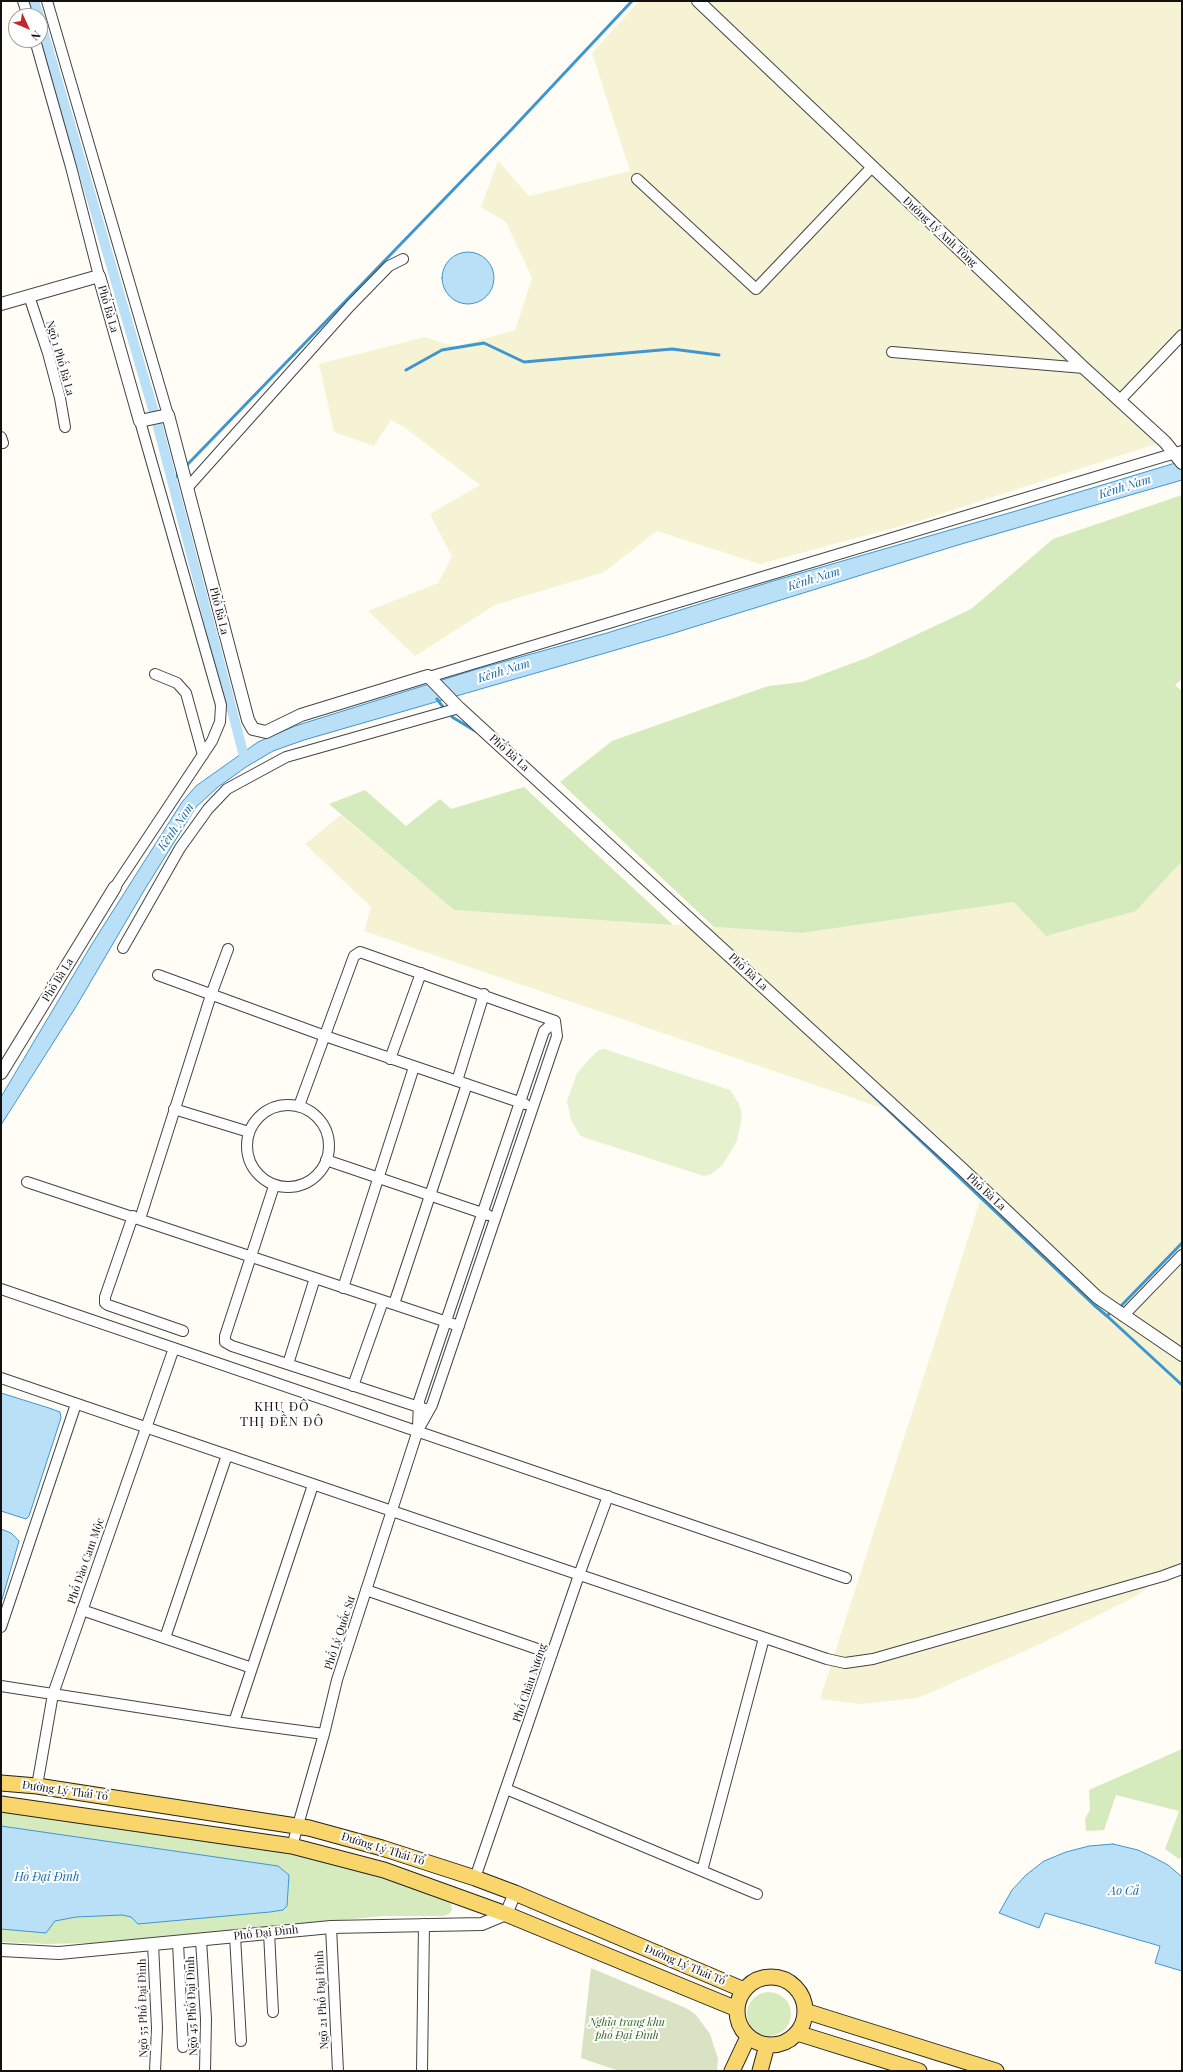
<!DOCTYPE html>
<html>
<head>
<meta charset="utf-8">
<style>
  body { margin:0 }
  #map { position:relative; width:1183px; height:2072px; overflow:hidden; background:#fffdf5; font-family:"Playfair Display",serif }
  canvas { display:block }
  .frame { position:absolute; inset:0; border:2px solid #111; pointer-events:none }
  .north { position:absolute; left:8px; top:8px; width:40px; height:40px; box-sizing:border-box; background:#fff; border:1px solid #a0a0a0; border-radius:50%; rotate:134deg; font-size:11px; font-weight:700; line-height:16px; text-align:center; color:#111 }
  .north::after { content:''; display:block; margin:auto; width:14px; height:18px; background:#c4262e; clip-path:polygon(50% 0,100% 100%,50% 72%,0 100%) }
</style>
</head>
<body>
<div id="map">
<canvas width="1183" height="2072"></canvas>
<div class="frame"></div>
<div class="north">N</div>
</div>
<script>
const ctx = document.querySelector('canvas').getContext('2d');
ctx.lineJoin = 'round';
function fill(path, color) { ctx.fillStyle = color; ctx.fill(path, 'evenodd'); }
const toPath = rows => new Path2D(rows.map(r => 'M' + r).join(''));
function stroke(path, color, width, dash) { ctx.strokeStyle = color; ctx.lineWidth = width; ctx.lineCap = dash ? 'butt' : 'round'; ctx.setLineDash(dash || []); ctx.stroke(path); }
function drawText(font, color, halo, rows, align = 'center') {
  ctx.font = font + ' "Playfair Display",serif'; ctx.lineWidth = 4; ctx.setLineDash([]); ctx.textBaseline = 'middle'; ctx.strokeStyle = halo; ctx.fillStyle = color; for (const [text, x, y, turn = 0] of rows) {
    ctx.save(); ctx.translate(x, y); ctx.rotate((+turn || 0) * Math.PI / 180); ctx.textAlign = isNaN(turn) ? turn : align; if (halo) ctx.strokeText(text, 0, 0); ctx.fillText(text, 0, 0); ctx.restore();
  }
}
fill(toPath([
  [639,1,1182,1,1182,331,1114,402,1156,444,916,522,760,564,657,531,604,572,495,605,415,656,368,611,438,583,452,557,430,514,480,485,404,427,391,420,374,446,334,432,319,364,425,337,455,347,515,330,532,278,506,222,481,207,498,161,529,196,630,171,592,53],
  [341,815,454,910,802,933,1014,902,1136,911,1182,861,1182,1560,1138,1595,1036,1646,918,1698,860,1704,820,1699,982,1195,888,1110,364,931,371,907,305,844]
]), '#f6f3d4');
fill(toPath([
  [1182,495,1182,679,1175,685,1182,691,1182,861,1136,911,1046,936,1014,902,802,933,714,927,560,782,612,741,768,686,802,682,869,657,971,609,1053,539],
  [524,787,673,925,454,910,329,804,365,790,406,826,440,799,451,809],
  [1182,1749,1182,1857,1179,1859,1165,1849,1179,1811,1116,1795,1104,1830,1086,1831,1085,1819,1090,1810,1089,1790],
  [1,1811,270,1850,308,1858,366,1873,433,1894,447,1900,451,1904,452,1910,449,1914,444,1916,384,1916,257,1928,139,1942,46,1944,1,1942],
  '747 2014a22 22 0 1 1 44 0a22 22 0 1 1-44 0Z'
]), '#d5ebbd');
fill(toPath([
  [591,1968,686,2008,696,2015,710,2034,718,2059,717,2071,619,2071,581,2058]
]), '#d9e3c4');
fill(toPath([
  [604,1049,730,1090,739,1104,742,1114,741,1122,737,1141,722,1166,711,1174,704,1176,583,1137,579,1134,571,1120,567,1101,577,1073,592,1056,599,1050]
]), '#e6f2cf');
const water = toPath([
  '442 278a26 26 0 1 1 52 0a26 26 0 1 1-52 0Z',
  [1182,461,1182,480,958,545,671,634,304,740,273,751,246,767,218,787,196,807,145,889,77,1005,1,1125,1,1097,92,944,182,802,196,786,258,742,295,726,477,669,607,633,773,581,1016,511,1182,461],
  [1,1393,49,1408,60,1412,61,1418,29,1516,26,1519,1,1511,1,1393],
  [1,1529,11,1533,19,1541,1,1603,1,1529],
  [1,1826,278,1866,289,1875,287,1906,283,1910,270,1912,138,1924,131,1917,122,1915,76,1917,55,1921,46,1933,1,1929,1,1826],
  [1113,1844,1138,1850,1153,1857,1168,1865,1182,1877,1182,1971,1155,1963,1160,1946,1045,1913,1039,1928,999,1913,1012,1890,1026,1875,1044,1861,1066,1852,1089,1846,1113,1844]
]);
fill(water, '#b9e0f7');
stroke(water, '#3f96cf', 1);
stroke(toPath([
  [406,370,442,350,484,343,524,362,672,349,719,355],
  [186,466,512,129,632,1],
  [172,481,180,472],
  [437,699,443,707],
  [452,717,477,732],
  [867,1090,1094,1305,1107,1316,1112,1311],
  [1120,1307,1182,1243],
  [1107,1316,1182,1385]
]), '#3f96cf', 3);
stroke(toPath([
  [34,1,39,16],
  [40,21,157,423,245,760]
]), '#b9e0f7', 10);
const minor = toPath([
  [23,1,28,16],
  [47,1,168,415],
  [35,40,71,167,99,276],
  [637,179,756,289,872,167],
  [29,296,48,353,60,398,65,427],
  [892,352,1084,368],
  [1120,400,1182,335],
  [1,437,3,443],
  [188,487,350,306,389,266,403,259],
  [155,674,177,683,186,693,203,755],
  [429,677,1182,451],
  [115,887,212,741,220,722,221,705,140,421],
  [123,948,180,848,208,809,227,789,286,757,459,708],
  [158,975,325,1036,525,1104],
  [390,1059,421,973],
  [457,1081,484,994],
  '247 1146a41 41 0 1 1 82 0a41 41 0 1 1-82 0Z',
  [299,1106,354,956,360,952,555,1021],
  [174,1109,249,1132],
  [326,1160,488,1215],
  [27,1182,459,1326],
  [274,1186,225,1336,225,1342,232,1346,425,1409],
  [133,1216,105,1297,105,1303,108,1305,183,1331],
  [140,1219,211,995,228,949],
  [343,1288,414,1067],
  [1,1289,846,1578],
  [394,1304,467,1084],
  [1123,1316,1182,1255],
  [288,1364,315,1278],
  [1,1378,827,1659,845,1663,873,1659,1163,1576,1182,1569],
  [353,1386,383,1301],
  [418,1427,419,1401,446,1321,544,1031,555,1021],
  [366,1590,552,1654],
  [82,1610,252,1668],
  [1,1627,76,1404],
  [165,1638,227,1455],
  [1,1686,234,1722,324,1734],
  [234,1722,313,1485],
  [37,1786,53,1694,174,1348],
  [506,1789,757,1894],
  [292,1846,324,1734,337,1680,418,1430,432,1405,557,1036,555,1021],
  [702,1871,764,1638],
  [475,1878,579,1575,608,1496],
  [331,1927,338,2071],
  [269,1932,273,2012],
  [235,1936,241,2041],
  [201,1940,206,2019,205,2071],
  [178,1942,183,2047],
  [153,1944,157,2028,155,2071],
  [422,2071,424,1924]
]);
const tertiary = toPath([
  [698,1,1084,368,1165,442,1182,463],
  [1,304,99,276,140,421,168,415,248,720,253,729,266,732,301,715,428,676],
  [429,677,459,708,961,1168,1097,1297,1182,1355],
  [1,1073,115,887],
  [1,1950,59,1953,331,1927,482,1924,506,1914,515,1893]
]);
const primary = toPath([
  [1,1783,37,1786,309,1828,382,1848,475,1878,515,1893,744,1990],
  [1,1804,292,1846,384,1870,506,1914,737,2009],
  '737 2011a34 34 0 1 1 68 0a34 34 0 1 1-68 0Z',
  [805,2011,996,2071],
  [797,2033,919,2071],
  [732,2071,748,2037],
  [760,2071,767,2045]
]);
stroke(minor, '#444', 12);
stroke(tertiary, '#444', 14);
stroke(primary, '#222', 17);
stroke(minor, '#fff', 10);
stroke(tertiary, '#fff', 12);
stroke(primary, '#f9d66b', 15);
drawText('11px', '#111', '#fff', [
  ["Đường Lý Anh Tông",940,232,43],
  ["Phố Bà La",108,309,74],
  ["Ngõ 1 Phố Bà La",60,358,74],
  ["Phố Bà La",219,611,76],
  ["Phố Bà La",509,753,42],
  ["Phố Bà La",748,972,43],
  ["Phố Bà La",58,980,-58],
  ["Phố Bà La",986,1192,43],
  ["Phố Đào Cam Mộc",86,1561,-71],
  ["Phố Lý Quốc Sư",340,1633,-72],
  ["Phố Châu Nương",530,1683,-71],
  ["Đường Lý Thái Tổ",65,1791,8],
  ["Đường Lý Thái Tổ",383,1849,17],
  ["Phố Đại Đình",266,1933,-6],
  ["Đường Lý Thái Tổ",685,1965,23],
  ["Ngõ 21 Phố Đại Đình",322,2000,-93],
  ["Ngõ 45 Phố Đại Đình",192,2006,-92],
  ["Ngõ 55 Phố Đại Đình",143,2008,-91]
]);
drawText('italic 11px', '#2f6b1f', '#fff', [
  ["Nghĩa trang khu",627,2023],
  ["phố Đại Đình",627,2036]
]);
drawText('italic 12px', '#1768a6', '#fff', [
  ["Kênh Nam",1125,487,-17],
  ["Kênh Nam",814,579,-17],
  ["Kênh Nam",504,671,-17],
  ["Kênh Nam",176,827,-56],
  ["Hồ Đại Đình",47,1877],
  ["Ao Cả",1124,1891]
]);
ctx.letterSpacing = '1px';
drawText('13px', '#111', '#fff', [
  ["KHU ĐÔ",282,1407],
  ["THỊ ĐỀN ĐÔ",282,1422]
]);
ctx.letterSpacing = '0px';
</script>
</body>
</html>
